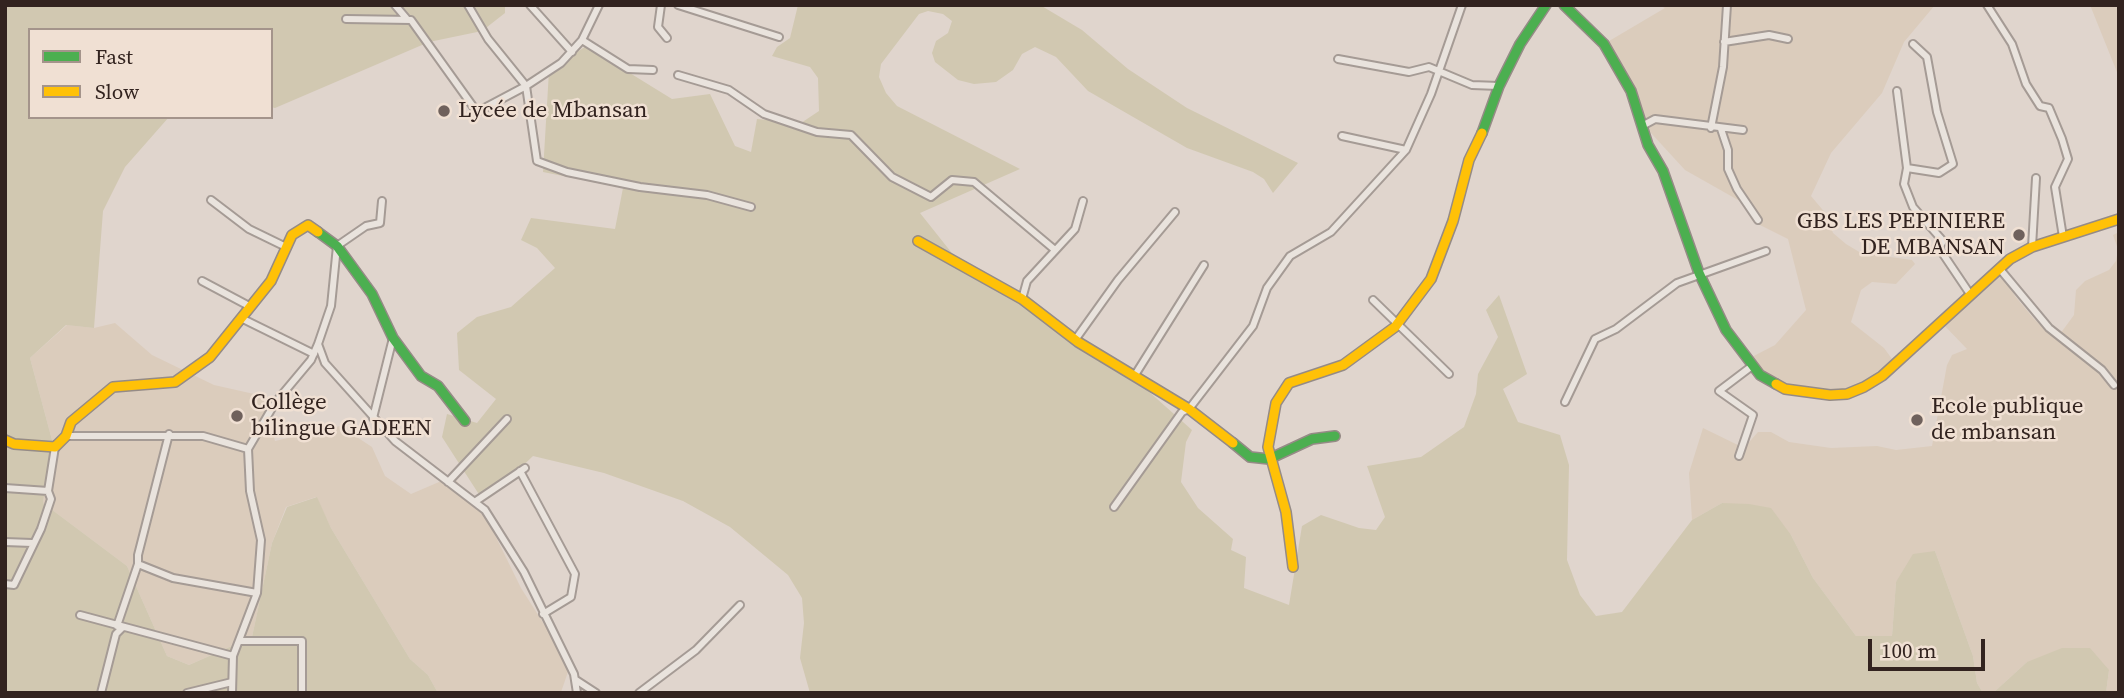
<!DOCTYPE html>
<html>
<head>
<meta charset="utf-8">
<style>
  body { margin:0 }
  #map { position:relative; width:2124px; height:698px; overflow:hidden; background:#e0d5cd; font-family:"Source Serif 4",serif }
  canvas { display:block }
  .frame { position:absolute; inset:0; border:7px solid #32231f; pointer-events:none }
  .legend { position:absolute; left:28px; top:28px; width:245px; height:91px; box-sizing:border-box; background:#f0e0d3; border:2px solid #a4948b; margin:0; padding:9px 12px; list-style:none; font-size:21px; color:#32231f }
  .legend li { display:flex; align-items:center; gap:14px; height:35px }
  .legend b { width:35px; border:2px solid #a4948b }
  .scale { position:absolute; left:1868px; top:639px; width:117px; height:32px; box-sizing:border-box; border:4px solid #32231f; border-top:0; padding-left:9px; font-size:21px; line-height:24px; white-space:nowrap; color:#32231f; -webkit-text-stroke:5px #f0e0d3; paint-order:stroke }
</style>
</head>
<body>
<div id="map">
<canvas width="2124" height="698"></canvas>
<div class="frame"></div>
<ul class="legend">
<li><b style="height:9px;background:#4caf50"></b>Fast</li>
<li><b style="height:9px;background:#ffc107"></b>Slow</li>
</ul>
<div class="scale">100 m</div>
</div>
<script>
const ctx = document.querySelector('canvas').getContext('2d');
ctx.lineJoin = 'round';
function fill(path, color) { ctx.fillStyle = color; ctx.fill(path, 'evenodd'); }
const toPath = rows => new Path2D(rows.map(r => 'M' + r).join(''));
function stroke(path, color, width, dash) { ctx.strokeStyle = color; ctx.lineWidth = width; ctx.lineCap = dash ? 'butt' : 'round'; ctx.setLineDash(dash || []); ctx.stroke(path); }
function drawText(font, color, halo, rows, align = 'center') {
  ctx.font = font + ' "Source Serif 4",serif'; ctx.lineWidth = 5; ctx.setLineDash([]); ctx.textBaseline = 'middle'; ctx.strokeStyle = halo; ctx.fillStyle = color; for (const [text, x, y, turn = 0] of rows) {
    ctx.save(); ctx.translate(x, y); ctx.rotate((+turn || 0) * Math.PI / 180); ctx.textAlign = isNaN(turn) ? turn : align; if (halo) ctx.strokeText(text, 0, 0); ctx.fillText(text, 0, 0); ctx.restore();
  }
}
fill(toPath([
  [1659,5,1935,5,1904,42,1882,93,1831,153,1811,196,1827,215,1833,233,1846,244,1861,253,1912,260,1915,264,1896,284,1872,282,1861,290,1851,322,1884,348,1895,363,1849,393,1796,390,1771,379,1748,359,1775,345,1806,310,1788,239,1760,225,1754,209,1685,170,1651,133,1604,44,1665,8],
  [2090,5,2119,5,2119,77],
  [2119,232,2119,693,2106,693,2109,670,2027,662,1993,693,1983,693,1977,683,1973,656,1935,551,1896,582,1892,636,1856,636,1813,578,1791,535,1722,503,1692,520,1689,473,1703,428,1744,448,1758,432,1771,432,1789,442,1831,448,1877,446,1896,450,1932,446,1947,365,1952,355,1967,349,1941,322,1999,268,2015,296,2034,319,2048,332,2060,334,2074,315,2076,290,2085,281,2109,270,2116,261,2118,249,2113,235],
  [115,323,152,355,214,385,263,396,275,441,340,426,372,447,385,476,411,494,453,476,490,525,521,588,563,654,568,672,561,692,438,693,428,675,410,659,331,528,316,497,286,507,272,543,252,637,189,665,167,656,127,566,43,503,52,440,30,358,67,325,94,328]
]), '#dbccbc');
fill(toPath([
  [5,5,505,5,505,13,482,31,429,42,275,108,271,107,271,30,30,30,30,117,169,117,125,167,103,211,94,328,66,325,30,358,52,440,43,503,127,566,167,656,189,665,252,637,272,543,287,507,317,497,331,528,410,659,428,675,438,693,5,693],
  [798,5,1040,5,1082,30,1128,69,1187,108,1298,163,1273,193,1264,179,1253,172,1187,148,1088,91,1056,57,1035,47,1022,54,1013,70,996,82,974,84,958,80,935,62,932,53,936,41,948,33,952,21,943,14,928,11,919,14,881,64,879,77,886,93,897,106,1020,169,920,213,959,262,1103,351,1192,430,1186,442,1181,482,1198,508,1233,539,1231,550,1246,557,1244,588,1289,605,1302,526,1321,515,1359,528,1376,530,1385,517,1367,466,1421,457,1464,427,1476,394,1478,374,1498,337,1486,310,1499,295,1527,374,1503,389,1518,422,1560,435,1569,465,1567,560,1580,595,1596,616,1622,612,1692,520,1722,503,1749,504,1771,508,1791,535,1813,578,1856,636,1892,636,1896,582,1913,554,1935,551,1973,656,1977,683,1983,693,810,693,800,658,804,623,802,598,788,575,730,527,683,501,604,473,533,456,506,482,480,496,442,437,447,414,477,423,496,399,459,370,457,333,477,317,511,307,555,268,537,248,521,240,531,218,615,229,623,188,543,172,549,71,586,46,672,99,710,94,735,146,751,152,757,119,801,123,819,111,818,78,810,67,772,56,777,47,790,38],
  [2062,648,2090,648,2109,670,2106,693,1993,693,2027,662]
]), '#d1c8b1');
const street = toPath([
  [395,5,406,18],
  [468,5,488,39,526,86,537,161,567,172,640,187,707,195,751,207],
  [530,5,572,52],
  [661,5,658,27,667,38],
  [678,5,779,37],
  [1987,5,2012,44,2026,84,2040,106,2049,108,2062,139,2068,159,2055,187,2063,237],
  [346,19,411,20,477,112,526,86,561,63,582,40,599,5],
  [582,40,628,69,653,70],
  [1724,42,1769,35,1788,39],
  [1913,44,1927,57,1937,112,1953,164,1939,173,1907,168,1904,184,1913,207,1943,241,1939,248,1970,294],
  [1338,59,1409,72,1429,67,1472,85,1499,86],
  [678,75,729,90,764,114,817,132,851,135,892,177,931,197,952,180,974,182,1055,250],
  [1897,91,1907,168],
  [1642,126,1655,119,1743,130],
  [1711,128,1723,67,1727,5],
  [1721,129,1728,150,1728,169,1737,189,1758,220],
  [1342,136,1406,150],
  [211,200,249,229,286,247],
  [382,201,380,223,366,226,337,246,331,306,318,344,325,363,395,441,485,510,524,572,574,674,577,693],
  [2032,247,2036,178],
  [1999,268,2049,328,2102,370,2114,385],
  [202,281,249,306],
  [1022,299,1027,281,1075,229,1083,201],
  [1373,300,1449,374],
  [241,318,314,354],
  [1075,340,1118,280,1175,212],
  [1135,375,1204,265],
  [1565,402,1595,339,1616,329,1677,283,1766,251],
  [373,418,393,338],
  [66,436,203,436,248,449],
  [1739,456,1753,415,1719,391,1752,366],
  [520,471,575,574,571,597,543,614],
  [448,482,507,419],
  [5,488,48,491],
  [476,501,525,468],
  [1114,507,1182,412,1189,409,1253,326,1267,288,1290,256,1331,232,1406,150,1431,94,1462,5],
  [5,542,32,543],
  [138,564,173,578,257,593],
  [5,584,14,585,41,529,51,499,48,491,55,447],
  [80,615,233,656],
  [117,626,138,564,138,555,169,434],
  [239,641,302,641,302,693],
  [576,680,596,693],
  [101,693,116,634,122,628],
  [187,693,232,682],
  [232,693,233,656,257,593,261,540,250,491,248,449,275,403,311,360,318,344],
  [639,693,696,650,740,605]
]);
const fast = toPath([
  [1564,5,1604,44,1631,91,1648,145,1663,171,1699,273,1726,330,1760,375,1776,384],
  [1482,133,1499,86,1520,44,1546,5],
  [318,232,337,246,372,294,393,338,421,376,438,386,465,421],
  [1233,443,1250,457,1269,459,1312,439,1335,436]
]);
const slow = toPath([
  [918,241,1022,299,1078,342,1189,409,1233,443],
  [1776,384,1785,389,1830,395,1847,394,1864,387,1882,376,2010,259,2032,247,2119,219],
  [5,440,14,444,55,447,66,436,71,422,113,387,175,382,210,357,271,281,292,235,308,225,318,232],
  [1293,567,1286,512,1268,447,1276,403,1289,383,1343,365,1395,327,1431,279,1453,221,1469,160,1482,133]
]);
stroke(street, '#a59b95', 10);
stroke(fast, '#958b86', 12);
stroke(slow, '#958b86', 12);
stroke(street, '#e9e3dd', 6);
stroke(fast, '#4caf50', 9);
stroke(slow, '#ffc107', 9);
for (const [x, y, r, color] of [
  [444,111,7,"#6f615c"],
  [2019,235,7,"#6f615c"],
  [237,416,7,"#6f615c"],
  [1917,420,7,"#6f615c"]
]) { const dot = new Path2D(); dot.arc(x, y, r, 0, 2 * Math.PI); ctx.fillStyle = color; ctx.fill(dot); stroke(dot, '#f0e0d3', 2.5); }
drawText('23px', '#32231f', '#f0e0d3', [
  ["Lycée de Mbansan",458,111],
  ["GBS LES PEPINIERE",2005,222,"right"],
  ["DE MBANSAN",2005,248,"right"],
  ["Collège",251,403],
  ["bilingue GADEEN",251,429],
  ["Ecole publique",1931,407],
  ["de mbansan",1931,433]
], 'left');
</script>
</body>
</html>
